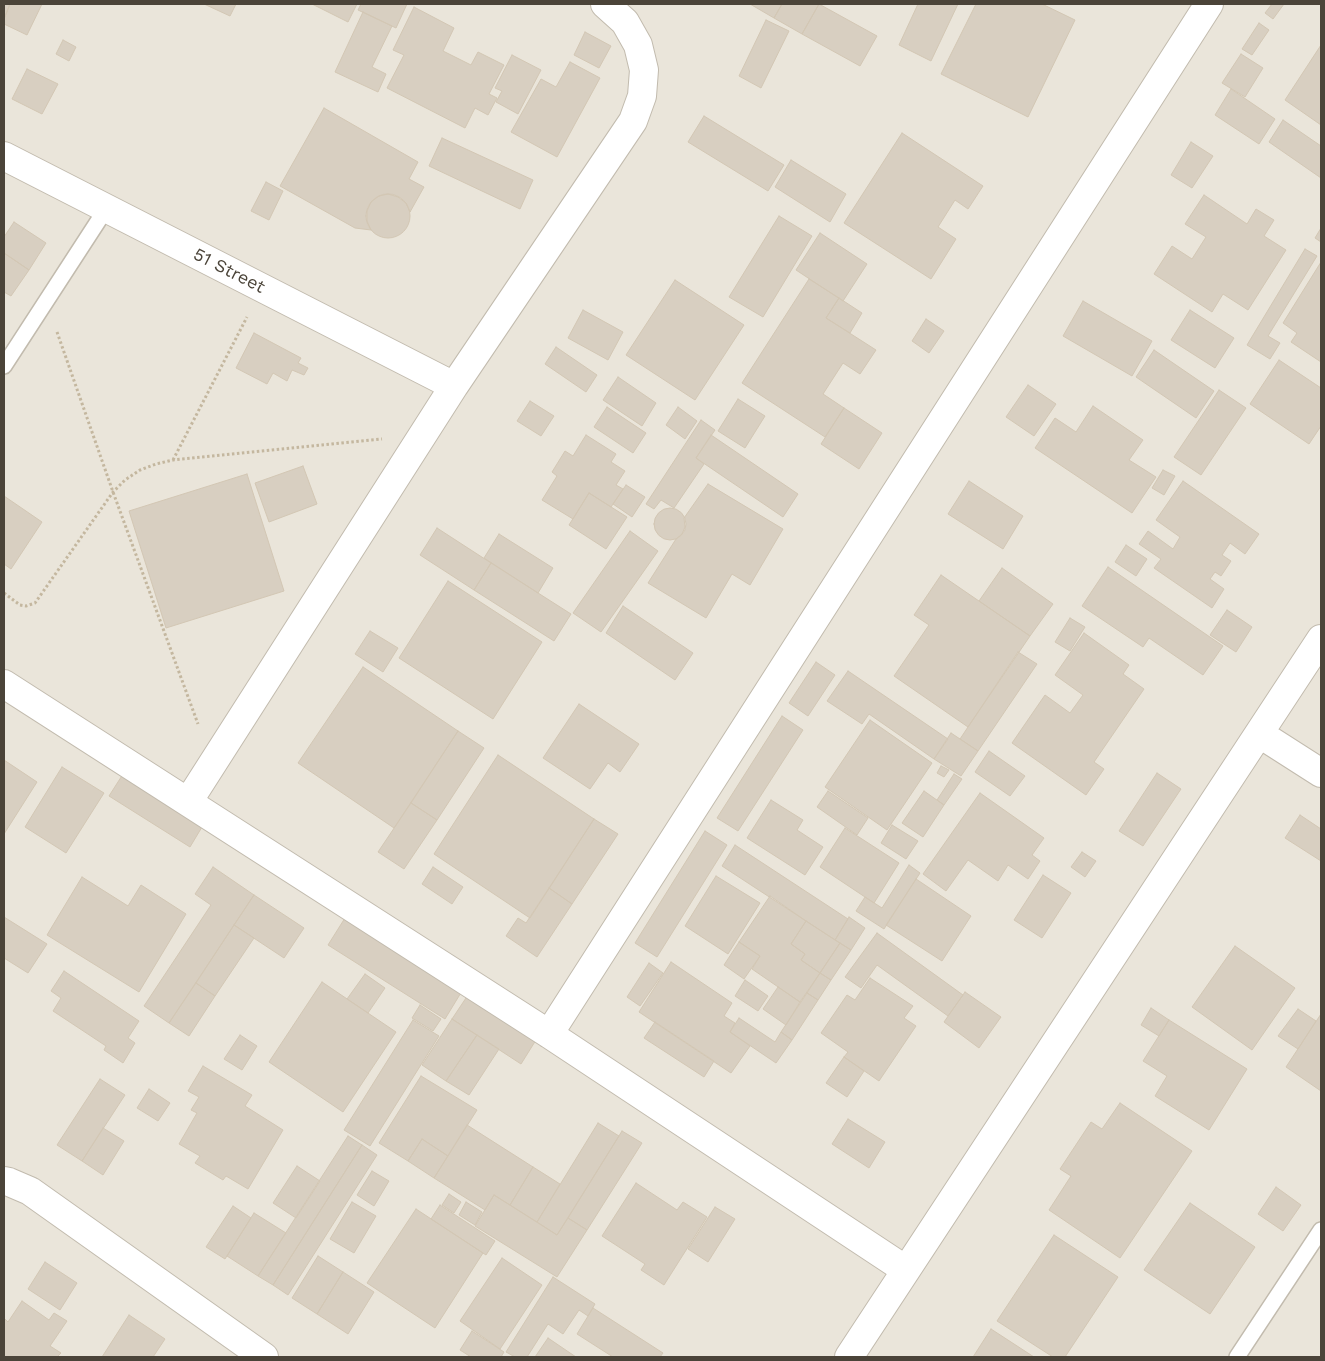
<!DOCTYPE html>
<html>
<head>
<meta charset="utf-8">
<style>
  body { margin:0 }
  #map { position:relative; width:1325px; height:1361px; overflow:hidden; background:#f6f3ec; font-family:"Work Sans",sans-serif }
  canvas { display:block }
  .frame { position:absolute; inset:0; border:5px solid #4b4439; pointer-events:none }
</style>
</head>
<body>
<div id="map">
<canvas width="1325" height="1361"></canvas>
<div class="frame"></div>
</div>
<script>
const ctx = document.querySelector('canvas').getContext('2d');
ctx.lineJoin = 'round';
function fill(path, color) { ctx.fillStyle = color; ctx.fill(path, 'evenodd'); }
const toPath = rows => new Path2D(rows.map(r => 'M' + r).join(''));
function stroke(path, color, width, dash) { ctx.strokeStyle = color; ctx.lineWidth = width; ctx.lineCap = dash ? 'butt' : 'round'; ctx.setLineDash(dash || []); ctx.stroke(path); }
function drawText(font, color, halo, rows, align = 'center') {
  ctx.font = font + ' "Work Sans",sans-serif'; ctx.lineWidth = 5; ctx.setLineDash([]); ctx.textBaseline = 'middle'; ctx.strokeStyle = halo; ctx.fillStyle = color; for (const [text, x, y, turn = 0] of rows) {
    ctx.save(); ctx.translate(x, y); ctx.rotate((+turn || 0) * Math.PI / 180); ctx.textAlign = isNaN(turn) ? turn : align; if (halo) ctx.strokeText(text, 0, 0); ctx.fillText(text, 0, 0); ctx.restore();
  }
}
fill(toPath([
  [4,4,1321,4,1321,1357,4,1357]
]), '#eae5da');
const building = toPath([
  [4,4,10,4,4,19,4,4],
  [9,4,42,4,27,35,4,24,4,19,10,4,9,4],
  [204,4,236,4,230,16,204,4],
  [312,4,357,4,348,22,312,4],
  [361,4,407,4,396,28,358,10,361,4],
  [750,4,782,4,774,18,750,4],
  [782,4,819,4,802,34,774,18,782,4],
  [819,4,877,36,860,66,802,34,819,4],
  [918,4,958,4,931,61,899,45,918,4],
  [976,4,1042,4,1075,20,1028,117,941,74,976,4],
  [1272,4,1284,4,1273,19,1265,13,1272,4],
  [414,7,454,28,443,51,471,65,478,52,504,65,489,94,497,98,488,115,475,108,465,128,387,88,404,55,393,50,414,7],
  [363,12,392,26,372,67,386,74,378,92,335,72,363,12],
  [766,20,789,31,761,88,739,76,766,20],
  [1259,23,1269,30,1252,55,1242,49,1259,23],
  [585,32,611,46,599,68,574,55,585,32],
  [63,40,76,47,69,61,56,54,63,40],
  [1321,45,1321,125,1285,100,1321,45],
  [1241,54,1263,68,1245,97,1222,83,1241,54],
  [512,55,541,70,518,114,496,102,502,91,495,88,512,55],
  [570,62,600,78,557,157,511,132,541,79,556,87,570,62],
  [27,69,58,84,42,114,12,99,27,69],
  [1231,89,1275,119,1259,144,1215,115,1231,89],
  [324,108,418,162,409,179,424,187,410,212,406,203,398,197,388,194,379,196,371,202,367,211,367,221,371,230,355,228,280,186,324,108],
  [704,116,784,165,768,191,688,142,704,116],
  [1283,120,1321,146,1321,178,1269,142,1283,120],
  [902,133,983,186,968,209,955,200,938,227,956,239,931,279,844,223,902,133],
  [442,138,533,180,520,209,429,166,442,138],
  [1191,142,1213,156,1192,188,1171,175,1191,142],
  [791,160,846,194,830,222,775,187,791,160],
  [266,182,283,191,269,220,251,211,266,182],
  '366 216a22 22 0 1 1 44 0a22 22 0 1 1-44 0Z',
  [1204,195,1247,224,1256,209,1274,220,1264,236,1286,250,1248,310,1223,294,1212,312,1154,274,1172,246,1192,259,1206,237,1185,224,1204,195],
  [779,216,812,236,763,317,729,297,779,216],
  [14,222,46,243,29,270,4,253,4,237,14,222],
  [1321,228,1321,242,1315,238,1321,228],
  [820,233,867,264,843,301,796,270,820,233],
  [1305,249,1317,256,1268,336,1280,343,1270,359,1247,345,1305,249],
  [4,253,29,270,11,296,4,292,4,253],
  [1321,262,1321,362,1291,342,1297,333,1283,323,1321,262],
  [809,279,839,298,826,318,876,350,860,374,843,363,823,394,844,408,825,437,742,383,809,279],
  [675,280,744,325,695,400,626,355,675,280],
  [839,298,862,313,850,333,826,318,839,298],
  [1083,301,1152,341,1132,376,1063,336,1083,301],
  [583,310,623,332,608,360,568,338,583,310],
  [1190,310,1234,338,1215,368,1171,340,1190,310],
  [926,319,944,331,929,353,912,341,926,319],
  [254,333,301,358,298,363,308,368,304,375,292,370,287,381,273,373,267,384,236,368,254,333],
  [556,347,597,375,586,392,545,364,556,347],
  [1154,350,1214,391,1196,418,1136,377,1154,350],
  [1279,360,1321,388,1321,426,1309,444,1250,404,1279,360],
  [618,377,656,403,642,426,603,400,618,377],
  [1028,385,1056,404,1034,436,1006,417,1028,385],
  [1219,390,1246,408,1201,475,1174,457,1219,390],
  [738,399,765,416,745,448,718,431,738,399],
  [530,401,554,416,541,436,517,421,530,401],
  [1093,406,1143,440,1129,460,1156,477,1132,513,1035,448,1055,418,1076,432,1093,406],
  [607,407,646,433,633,453,594,427,607,407],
  [678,407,697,421,685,439,666,425,678,407],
  [844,408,882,433,859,469,821,444,844,408],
  [701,420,715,430,696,458,704,464,674,508,661,500,654,509,646,504,701,420],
  [586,435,616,454,611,462,625,471,616,485,623,489,611,507,589,493,573,519,542,500,557,476,552,472,565,451,573,456,586,435],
  [711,435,798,494,783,517,696,458,711,435],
  [303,466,317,504,269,522,255,483,303,466],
  [1163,470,1175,476,1164,495,1152,488,1163,470],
  [247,474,284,591,166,628,129,511,247,474],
  [969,481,1023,516,1003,549,948,514,969,481],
  [1183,481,1259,534,1245,554,1230,543,1222,555,1231,561,1221,576,1215,572,1210,579,1224,589,1212,608,1154,568,1161,559,1139,544,1148,531,1173,549,1180,537,1156,520,1183,481],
  [708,484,783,529,750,585,732,574,706,618,648,583,676,539,682,534,685,527,684,518,708,484],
  [626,485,645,497,632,517,613,504,626,485],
  [589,493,627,517,606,549,569,525,589,493],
  [4,496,42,522,11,569,4,564,4,496],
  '654 524a16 16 0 1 1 32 0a16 16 0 1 1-32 0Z',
  [437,528,491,563,474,590,420,555,437,528],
  [630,531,658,551,601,632,573,613,630,531],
  [499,534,553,568,538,593,484,558,499,534],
  [1126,545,1147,559,1136,576,1115,562,1126,545],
  [491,563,571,614,554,641,474,590,491,563],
  [1108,567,1223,646,1203,675,1149,638,1143,647,1082,606,1108,567],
  [1002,568,1053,604,1030,636,979,601,1002,568],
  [941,575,1030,636,968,727,894,676,929,625,914,615,941,575],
  [448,581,542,642,493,719,399,658,448,581],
  [623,606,693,653,675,680,606,633,623,606],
  [1227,610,1252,627,1236,652,1210,635,1227,610],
  [1070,618,1085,627,1070,651,1055,642,1070,618],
  [370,631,398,648,383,672,355,654,370,631],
  [1084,633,1129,665,1123,674,1144,689,1094,762,1104,769,1086,795,1012,743,1045,695,1070,713,1083,695,1055,675,1084,633],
  [1018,652,1037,664,978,751,960,739,1018,652],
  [816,662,835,675,808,716,789,703,816,662],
  [363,667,458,731,394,828,298,763,363,667],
  [848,671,948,739,934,759,869,714,862,724,827,701,848,671],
  [579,704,639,744,620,772,608,763,590,789,543,758,579,704],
  [782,716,803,730,738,831,717,818,782,716],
  [870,720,932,763,887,830,825,787,870,720],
  [458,731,484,748,437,820,411,803,458,731],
  [951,733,978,751,961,776,934,759,951,733],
  [989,751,1025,776,1010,796,975,772,989,751],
  [498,755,594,819,530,918,434,854,498,755],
  [4,760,37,782,4,834,4,760],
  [941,766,949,770,944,777,937,773,941,766],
  [62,767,104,793,66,853,25,827,62,767],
  [125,771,205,822,190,847,109,796,125,771],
  [1157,773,1181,789,1143,846,1119,831,1157,773],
  [954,774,962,779,944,805,937,800,954,774],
  [828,791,868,818,857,835,817,807,828,791],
  [924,791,944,805,923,837,902,823,924,791],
  [980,793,1044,838,1032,855,1040,861,1028,879,1008,865,998,881,968,860,946,891,923,874,980,793],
  [771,800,803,820,797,830,823,847,805,875,747,838,771,800],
  [411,803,437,820,404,869,378,852,411,803],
  [1300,815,1321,829,1321,861,1285,838,1300,815],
  [594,819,618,834,572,904,549,888,594,819],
  [892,825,918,841,906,859,881,843,892,825],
  [845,828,899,863,874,903,820,867,845,828],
  [705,831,727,845,657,957,635,943,705,831],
  [735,845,848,919,835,940,722,866,735,845],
  [1082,852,1096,861,1085,877,1071,867,1082,852],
  [909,865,920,873,884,929,856,911,865,897,882,908,909,865],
  [213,867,254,895,169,1023,144,1006,211,905,195,894,213,867],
  [433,867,463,887,452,904,422,884,433,867],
  [1043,875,1071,893,1042,938,1014,920,1043,875],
  [716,876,760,903,728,954,685,926,716,876],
  [82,877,128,906,141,885,186,914,139,992,47,935,82,877],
  [916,879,971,916,942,961,886,925,916,879],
  [549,888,572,904,537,957,506,936,518,918,526,923,549,888],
  [254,895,304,928,284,958,234,925,254,895],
  [770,896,806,921,791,944,805,954,801,960,820,973,800,1002,752,969,760,956,739,942,770,896],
  [4,917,47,944,28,973,4,958,4,917],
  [849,917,865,928,851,950,835,940,849,917],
  [345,918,462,991,445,1019,328,945,345,918],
  [806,921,840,943,820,973,801,960,805,954,791,944,806,921],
  [234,925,254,938,215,996,196,983,234,925],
  [877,933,963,995,948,1016,877,965,861,988,845,977,877,933],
  [739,942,760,956,744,979,724,965,739,942],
  [840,943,851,950,831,980,820,973,840,943],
  [1235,946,1295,988,1252,1050,1192,1007,1235,946],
  [671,962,732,1003,724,1016,735,1023,730,1032,750,1046,731,1073,639,1012,671,962],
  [649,963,663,973,640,1006,627,997,649,963],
  [64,971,139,1021,128,1038,135,1043,123,1063,104,1050,106,1046,53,1011,61,998,51,991,64,971],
  [820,973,831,980,818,1000,807,993,820,973],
  [365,974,385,988,368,1013,347,999,365,974],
  [870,978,913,1006,904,1018,916,1026,879,1081,844,1057,848,1052,821,1033,847,995,855,1000,870,978],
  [745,980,768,996,758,1011,735,996,745,980],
  [322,982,396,1032,343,1112,269,1062,322,982],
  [196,983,215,996,189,1036,169,1023,196,983],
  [778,987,800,1002,786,1025,763,1009,778,987],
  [965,992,1001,1017,979,1048,944,1022,965,992],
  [807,993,818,1000,792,1040,781,1032,807,993],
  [468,995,536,1040,521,1064,452,1019,468,995],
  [420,1005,441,1019,433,1031,412,1018,420,1005],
  [1151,1008,1169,1020,1159,1036,1141,1025,1151,1008],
  [1298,1009,1316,1021,1298,1049,1278,1036,1298,1009],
  [1321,1014,1321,1091,1286,1067,1321,1014],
  [739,1018,775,1042,781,1032,792,1040,776,1063,730,1032,739,1018],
  [452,1019,477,1035,446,1081,422,1065,452,1019],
  [413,1020,439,1036,370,1146,344,1130,413,1020],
  [1169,1020,1247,1069,1209,1130,1155,1096,1167,1076,1143,1061,1169,1020],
  [655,1022,714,1061,704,1077,644,1038,655,1022],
  [240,1035,257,1046,242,1070,224,1059,240,1035],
  [477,1035,499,1049,469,1095,446,1081,477,1035],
  [844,1057,864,1071,847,1097,826,1083,844,1057],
  [203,1066,252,1095,245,1106,283,1130,248,1189,226,1176,223,1180,195,1163,200,1156,179,1144,197,1113,191,1110,199,1097,188,1091,203,1066],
  [421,1076,477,1110,448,1156,422,1139,408,1161,379,1143,421,1076],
  [100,1079,125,1095,82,1161,57,1145,100,1079],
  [149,1089,170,1103,158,1121,137,1108,149,1089],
  [1120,1103,1192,1151,1120,1258,1049,1210,1071,1176,1060,1169,1091,1122,1102,1129,1120,1103],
  [848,1119,885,1142,869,1168,832,1144,848,1119],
  [598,1123,619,1136,557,1235,537,1222,598,1123],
  [467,1125,533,1167,510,1205,494,1195,485,1210,434,1178,467,1125],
  [103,1128,124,1141,103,1175,82,1161,103,1128],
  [622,1131,642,1143,587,1230,568,1218,622,1131],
  [348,1136,362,1145,273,1285,258,1276,348,1136],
  [422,1139,448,1156,434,1178,408,1161,422,1139],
  [362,1145,377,1155,288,1295,273,1285,362,1145],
  [297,1166,320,1181,296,1218,273,1203,297,1166],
  [533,1167,560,1184,537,1222,510,1205,533,1167],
  [372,1171,389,1181,374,1206,357,1195,372,1171],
  [636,1183,677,1210,683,1202,707,1217,664,1285,641,1270,645,1264,602,1236,636,1183],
  [1276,1187,1301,1205,1283,1231,1258,1214,1276,1187],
  [449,1194,461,1202,454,1213,442,1205,449,1194],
  [494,1195,557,1235,568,1218,587,1230,557,1277,475,1226,494,1195],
  [352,1202,376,1216,354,1253,330,1239,352,1202],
  [466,1202,482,1212,475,1225,459,1215,466,1202],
  [1190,1203,1255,1247,1210,1314,1144,1270,1190,1203],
  [440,1205,495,1241,486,1255,431,1219,440,1205],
  [233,1206,251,1218,225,1259,206,1247,233,1206],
  [715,1207,735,1219,708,1262,688,1249,715,1207],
  [416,1209,483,1253,435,1328,367,1283,416,1209],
  [254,1213,286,1233,258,1276,227,1256,254,1213],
  [1054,1235,1118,1277,1065,1357,1053,1357,997,1321,1054,1235],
  [318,1256,343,1272,317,1314,292,1298,318,1256],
  [502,1258,542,1285,500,1349,460,1321,502,1258],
  [45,1262,77,1283,60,1310,28,1289,45,1262],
  [343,1272,374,1292,348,1334,317,1314,343,1272],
  [553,1277,595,1304,588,1316,579,1310,563,1334,548,1324,527,1357,515,1357,506,1352,553,1277],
  [22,1301,49,1320,54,1313,67,1321,50,1346,61,1353,57,1357,4,1357,4,1318,8,1322,22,1301],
  [593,1308,663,1353,660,1357,613,1357,577,1334,593,1308],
  [129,1315,165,1339,153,1357,102,1357,129,1315],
  [991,1329,1034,1357,973,1357,991,1329],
  [472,1331,504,1352,501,1357,471,1357,460,1350,472,1331],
  [548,1338,576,1357,535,1357,548,1338]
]);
fill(building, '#d8cfc1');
stroke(building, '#d3c7b4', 1);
const lane = toPath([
  [4,366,106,209],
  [1237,1357,1321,1230]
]);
const street = toPath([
  [4,156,454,386],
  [4,684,549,1034,906,1270],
  [1260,734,1321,773],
  [188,802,454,386,633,121,642,96,644,70,638,45,625,22,605,4],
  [549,1034,1209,4],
  [4,1181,9,1182,30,1191,264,1357],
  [849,1357,1321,639]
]);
stroke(lane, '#c2bbae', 18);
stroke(street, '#c2bbae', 30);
stroke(toPath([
  [57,332,113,492,198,724],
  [173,460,247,317],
  [4,593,20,605,26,606,35,603,113,492,125,480,140,470,156,464,173,460,382,439]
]), '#c4b79f', 3, [2.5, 2.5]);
stroke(lane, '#fff', 15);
stroke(street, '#fff', 28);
drawText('18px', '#4b4439', '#fff', [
  ["51 Street",229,271,27]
]);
</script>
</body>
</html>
